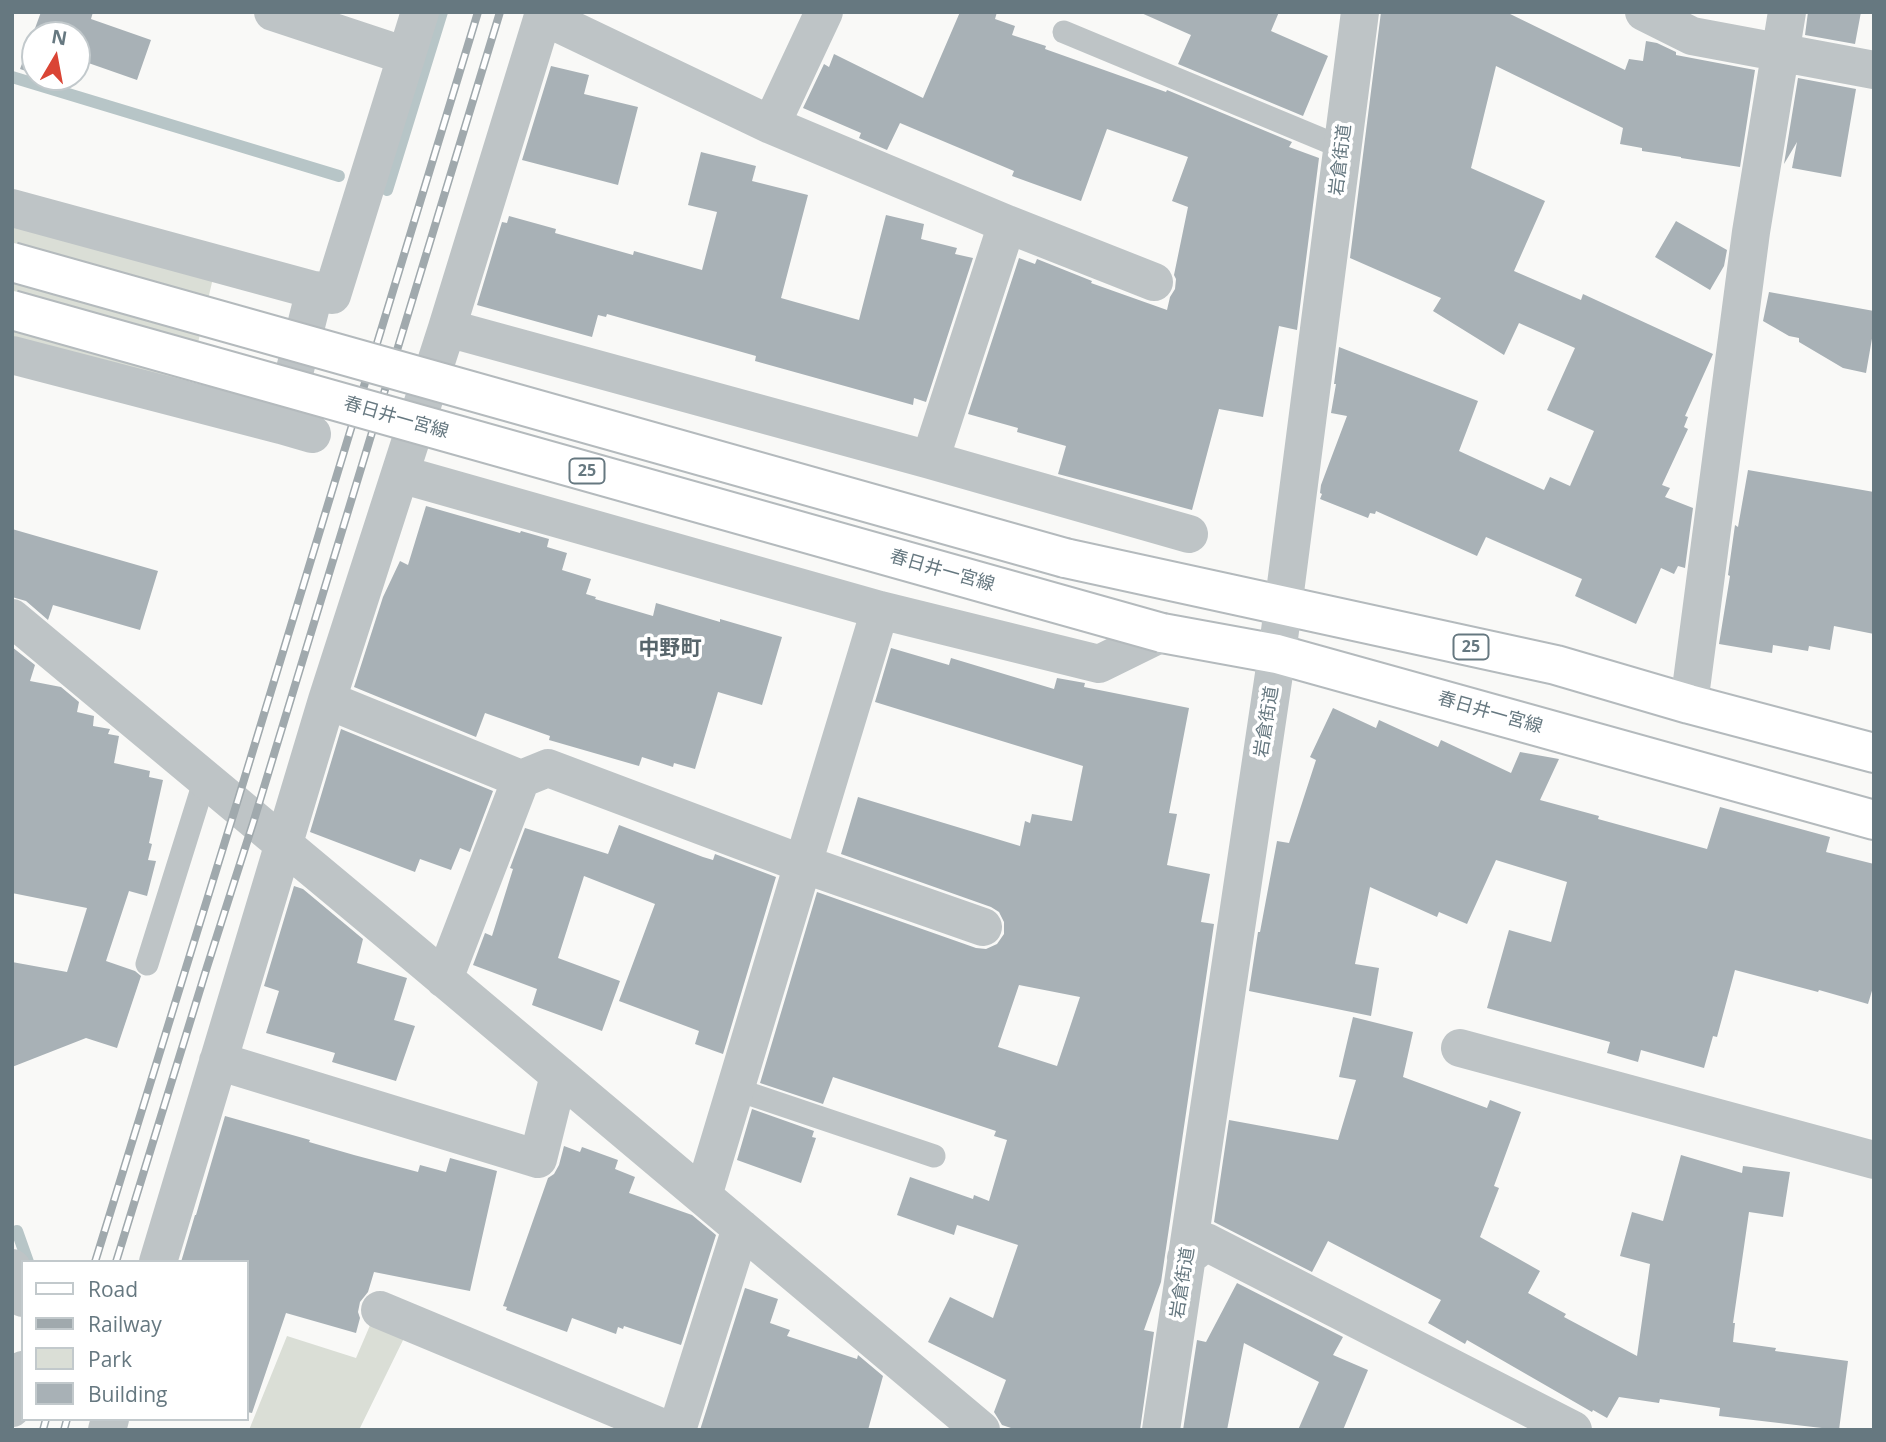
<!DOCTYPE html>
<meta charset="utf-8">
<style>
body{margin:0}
#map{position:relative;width:1886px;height:1442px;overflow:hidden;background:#f9f9f7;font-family:"Open Sans",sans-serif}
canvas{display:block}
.frame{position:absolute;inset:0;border:14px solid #667880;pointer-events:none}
.legend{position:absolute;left:21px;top:1260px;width:228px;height:161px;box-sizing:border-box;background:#fff;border:2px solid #c2c9cc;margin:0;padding:9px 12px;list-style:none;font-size:21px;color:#667880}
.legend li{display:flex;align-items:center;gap:14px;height:35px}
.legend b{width:35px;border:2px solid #c2c9cc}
.north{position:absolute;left:21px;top:21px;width:70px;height:70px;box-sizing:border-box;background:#fff;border:2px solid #c2c9cc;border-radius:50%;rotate:10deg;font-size:19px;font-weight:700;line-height:28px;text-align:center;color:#667880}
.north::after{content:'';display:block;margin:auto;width:24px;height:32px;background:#da4535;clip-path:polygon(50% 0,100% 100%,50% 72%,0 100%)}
</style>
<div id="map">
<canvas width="1886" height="1442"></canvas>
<div class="frame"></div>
<ul class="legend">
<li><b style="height:9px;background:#fff"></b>Road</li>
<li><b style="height:9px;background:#a0a9ad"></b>Railway</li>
<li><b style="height:19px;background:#daded6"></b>Park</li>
<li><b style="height:19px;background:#a8b1b6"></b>Building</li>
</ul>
<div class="north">N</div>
</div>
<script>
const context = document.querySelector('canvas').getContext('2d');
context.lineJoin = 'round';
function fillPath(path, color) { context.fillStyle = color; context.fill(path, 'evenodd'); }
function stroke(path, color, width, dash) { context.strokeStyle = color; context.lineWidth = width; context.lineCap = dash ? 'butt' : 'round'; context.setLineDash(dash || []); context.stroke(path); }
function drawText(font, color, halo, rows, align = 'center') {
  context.font = font + ' "Open Sans","Noto Sans JP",sans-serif'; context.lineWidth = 7; context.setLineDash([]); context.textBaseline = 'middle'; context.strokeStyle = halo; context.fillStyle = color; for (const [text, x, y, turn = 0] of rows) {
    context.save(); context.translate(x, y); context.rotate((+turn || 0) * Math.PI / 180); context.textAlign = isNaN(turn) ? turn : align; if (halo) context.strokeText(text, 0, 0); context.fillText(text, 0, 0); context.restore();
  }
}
const green = new Path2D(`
 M 12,223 L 213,278 L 188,386 L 12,338 Z
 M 374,1316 L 408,1330 L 359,1430 L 249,1430 L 287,1336 L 356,1358 Z`);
const stream = new Path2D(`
 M 12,77 L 339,176
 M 387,190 L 442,12
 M 17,1231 L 28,1262`);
const building = new Path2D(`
 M 41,12 L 93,12 L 91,19 L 151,40 L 137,80 L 77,59 L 77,35 L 35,35 L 35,74 L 20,69 Z
 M 960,12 L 997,12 L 995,19 L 1015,26 L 1012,35 L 1046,46 L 1045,49 L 1166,92 L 1167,90 L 1292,142 L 1289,147 L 1319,158 L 1297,330 L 1279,326 L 1263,417 L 1219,409 L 1192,510 L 1058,474 L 1066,446 L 1017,432 L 1018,428 L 968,414 L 1019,258 L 1035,264 L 1037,259 L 1092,281 L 1091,283 L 1167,310 L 1170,297 L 1175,289 L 1176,279 L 1174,275 L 1188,207 L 1172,201 L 1188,157 L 1107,129 L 1081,201 L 1012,176 L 1014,171 L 900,123 L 887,150 L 859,138 L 861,133 L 803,108 L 824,64 L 829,67 L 834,54 L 923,98 Z
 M 1139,12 L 1279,12 L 1271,31 L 1328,56 L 1303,116 L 1178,64 L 1191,35 Z
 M 1381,12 L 1506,12 L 1625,70 L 1629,59 L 1643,61 L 1646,41 L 1657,43 L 1676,52 L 1676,55 L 1755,70 L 1740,167 L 1681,158 L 1681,157 L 1642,151 L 1642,148 L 1620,144 L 1623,128 L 1496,66 L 1471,168 L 1545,201 L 1514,271 L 1581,300 L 1583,294 L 1713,354 L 1685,416 L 1688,417 L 1684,427 L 1688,429 L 1662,485 L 1670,488 L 1665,497 L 1693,508 L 1685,568 L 1678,566 L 1674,574 L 1661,568 L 1636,624 L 1575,596 L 1582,579 L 1486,537 L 1477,556 L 1376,511 L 1375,514 L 1370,513 L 1368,518 L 1320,499 L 1322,494 L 1320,493 L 1321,485 L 1347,416 L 1331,413 L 1336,384 L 1334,384 L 1339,347 L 1478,401 L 1459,451 L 1544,490 L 1550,477 L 1570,486 L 1594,431 L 1547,410 L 1575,348 L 1519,323 L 1504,355 L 1433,311 L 1441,298 L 1350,258 Z
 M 1808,12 L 1861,12 L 1855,44 L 1805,35 Z
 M 551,66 L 589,75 L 584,94 L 638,107 L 618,185 L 522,160 Z
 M 1798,78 L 1856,89 L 1841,177 L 1792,168 L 1797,142 L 1784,164 Z
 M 701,152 L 756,166 L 752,181 L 808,195 L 781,298 L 859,320 L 886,215 L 924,224 L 921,239 L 957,248 L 955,254 L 973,258 L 926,402 L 914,398 L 913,405 L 755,361 L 756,356 L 607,314 L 606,317 L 598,315 L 592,337 L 477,305 L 502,222 L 507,223 L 509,216 L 556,229 L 555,233 L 633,255 L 634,251 L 702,270 L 717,212 L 688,205 Z
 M 1676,221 L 1727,250 L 1724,266 L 1710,290 L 1655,257 Z
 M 1769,292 L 1874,311 L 1874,327 L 1866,373 L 1843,368 L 1799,342 L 1799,338 L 1789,336 L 1763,321 Z
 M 1748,470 L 1874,492 L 1874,634 L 1834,626 L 1830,650 L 1809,646 L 1808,651 L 1773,645 L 1772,653 L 1719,644 L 1730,576 L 1728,575 L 1735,525 L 1738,527 Z
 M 426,506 L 520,533 L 521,531 L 549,539 L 547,547 L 567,553 L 562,570 L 591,579 L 586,594 L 596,597 L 595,599 L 653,616 L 656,603 L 720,622 L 720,619 L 782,637 L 762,705 L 718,692 L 695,769 L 674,763 L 673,767 L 642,757 L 639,766 L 549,740 L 550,736 L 485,713 L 476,737 L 354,687 L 383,597 L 400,561 L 408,565 Z
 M 12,529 L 158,571 L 140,630 L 53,605 L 48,620 L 26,601 L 12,597 Z
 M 12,647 L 35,665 L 30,681 L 61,687 L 79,702 L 77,712 L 94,716 L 93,726 L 110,729 L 108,734 L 119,736 L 114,763 L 150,771 L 149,777 L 163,780 L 149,843 L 152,844 L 148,860 L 156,861 L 147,896 L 129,891 L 106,961 L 135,971 L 141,976 L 117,1048 L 86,1038 L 12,1067 L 12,962 L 67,972 L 87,908 L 12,893 Z
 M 891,648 L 949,665 L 951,658 L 1054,689 L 1057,678 L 1085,683 L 1084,687 L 1189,708 L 1169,813 L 1177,814 L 1167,865 L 1210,874 L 1201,922 L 1214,924 L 1161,1282 L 1144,1330 L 1154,1332 L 1140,1430 L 1017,1430 L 1002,1425 L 994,1412 L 1006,1380 L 928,1342 L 950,1297 L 993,1318 L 1018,1245 L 957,1225 L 954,1235 L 897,1215 L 910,1177 L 973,1199 L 974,1195 L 989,1201 L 1007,1140 L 994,1136 L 996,1131 L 833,1077 L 823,1104 L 760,1083 L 817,892 L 976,948 L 986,949 L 997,944 L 1004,934 L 1004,922 L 999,912 L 991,907 L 841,854 L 858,797 L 1020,846 L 1025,821 L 1030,823 L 1032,814 L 1072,821 L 1083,766 L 875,702 ZM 1019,985 L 1080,997 L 1057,1066 L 998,1047 Z
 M 1333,708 L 1376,728 L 1379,720 L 1438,747 L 1441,740 L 1511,773 L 1520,752 L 1559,759 L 1540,800 L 1599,816 L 1598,819 L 1707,849 L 1720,807 L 1830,837 L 1826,852 L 1874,864 L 1874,984 L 1868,1004 L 1819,990 L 1818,992 L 1735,970 L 1717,1037 L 1713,1036 L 1704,1068 L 1641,1050 L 1638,1062 L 1607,1053 L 1610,1042 L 1487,1008 L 1509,930 L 1551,942 L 1567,882 L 1496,860 L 1467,924 L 1439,912 L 1437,917 L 1370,887 L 1355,964 L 1379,968 L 1371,1016 L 1249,991 L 1258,932 L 1260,932 L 1277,841 L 1289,843 L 1316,760 L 1310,757 Z
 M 341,729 L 493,791 L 470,852 L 460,848 L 451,870 L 420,859 L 415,872 L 310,832 Z
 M 619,825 L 703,857 L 713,860 L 715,854 L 776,877 L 723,1054 L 695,1044 L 699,1031 L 619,1001 L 655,904 L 584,876 L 558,958 L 620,981 L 602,1031 L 532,1005 L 537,989 L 473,965 L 485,933 L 492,936 L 513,869 L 510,868 L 525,828 L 608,854 Z
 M 294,886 L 303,889 L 363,939 L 357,963 L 407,978 L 394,1020 L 415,1026 L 396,1081 L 332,1062 L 335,1053 L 266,1033 L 279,991 L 264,986 Z
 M 1353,1017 L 1413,1032 L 1403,1077 L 1487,1108 L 1490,1100 L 1521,1112 L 1494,1186 L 1499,1188 L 1480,1237 L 1540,1271 L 1528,1293 L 1566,1314 L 1564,1317 L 1637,1356 L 1650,1264 L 1620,1256 L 1632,1212 L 1663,1221 L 1681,1155 L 1742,1173 L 1743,1166 L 1790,1172 L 1783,1217 L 1749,1212 L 1733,1323 L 1735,1323 L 1733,1342 L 1776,1348 L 1775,1351 L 1848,1361 L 1839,1430 L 1719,1416 L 1720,1408 L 1660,1399 L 1659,1403 L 1619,1397 L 1607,1418 L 1593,1410 L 1592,1412 L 1467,1340 L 1465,1344 L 1428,1323 L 1441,1300 L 1328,1241 L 1312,1272 L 1214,1222 L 1229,1120 L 1338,1140 L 1356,1080 L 1339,1077 Z
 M 752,1109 L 814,1131 L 812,1137 L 816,1138 L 801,1183 L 737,1160 Z
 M 225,1116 L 310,1140 L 309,1142 L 354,1155 L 418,1172 L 420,1165 L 446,1172 L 450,1158 L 497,1171 L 470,1291 L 374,1272 L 368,1292 L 360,1302 L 358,1312 L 360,1318 L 356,1333 L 286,1313 L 252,1413 L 247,1412 L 247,1262 L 181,1262 L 195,1215 L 196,1215 Z
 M 564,1146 L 580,1152 L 582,1147 L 618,1160 L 615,1169 L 635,1177 L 629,1193 L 692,1215 L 716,1235 L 681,1345 L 624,1326 L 623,1329 L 618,1327 L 616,1334 L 572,1318 L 567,1332 L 506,1310 L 507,1307 L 503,1306 L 548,1178 L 554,1174 L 559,1165 Z
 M 1237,1283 L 1343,1337 L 1333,1355 L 1368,1370 L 1343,1430 L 1298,1430 L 1319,1382 L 1244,1343 L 1227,1430 L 1183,1430 L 1197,1340 L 1206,1342 Z
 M 745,1288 L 778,1299 L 770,1323 L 790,1330 L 787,1336 L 857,1359 L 858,1355 L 883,1376 L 868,1430 L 700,1430 Z`);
const service = new Path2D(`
 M 1064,32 L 1343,148
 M 147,964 L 205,779
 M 735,1089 L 934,1156`);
const minor = new Path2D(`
 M 273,12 L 406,56
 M 544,12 L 543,16 L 771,125 L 1007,224 L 930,460
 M 1644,12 L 1692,36 L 1874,70
 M 771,125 L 824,12
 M 12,208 L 332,295 L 420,12
 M 1007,224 L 1154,282
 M 447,328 L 930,460 L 1189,534
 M 12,355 L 281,425 L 315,290
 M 281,425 L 312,434
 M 400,474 L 880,610 L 1099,664 L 1162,633
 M 12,618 L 390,933 L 981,1430
 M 327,700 L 521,779 L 548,768 L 803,864 L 880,610
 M 1689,704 L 1751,232 L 1787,12
 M 444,979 L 521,779
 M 1460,1048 L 1874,1160
 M 218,1061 L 538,1159 L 559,1075
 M 703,1196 L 803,864 L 983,927
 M 1186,1258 L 1206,1242 L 1573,1430
 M 158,1262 L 327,700 L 447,328 L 543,16
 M 12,1268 L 23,1298
 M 380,1310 L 668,1430
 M 12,1408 L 23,1370
 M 107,1430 L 110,1419
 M 677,1430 L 741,1228
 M 1161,1430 L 1277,654 L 1360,12`);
const primary = new Path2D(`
 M 1065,558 L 1556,665 L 1689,704 L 1874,753
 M 1162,633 L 1277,654 L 1874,820`);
const rail = new Path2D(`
 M 95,1262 L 236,806 L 478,12
 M 116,1262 L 207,967 L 254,820 L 500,12
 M 43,1430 L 46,1419
 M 64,1430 L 67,1419`);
const primaryBridge = new Path2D(`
 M 12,262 L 1065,558
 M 12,310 L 1162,633`);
const shields = [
 [587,471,35],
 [1471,647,35]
];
const shieldNames = [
 ["25",587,471],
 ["25",1471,647]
];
const streetNames = [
 ["岩倉街道",1341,160,-83],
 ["春日井一宮線",396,418,16],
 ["春日井一宮線",942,571,16],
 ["春日井一宮線",1490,713,16],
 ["岩倉街道",1267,722,-81],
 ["岩倉街道",1183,1283,-81]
];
const quarterNames = [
 ["中野町",670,649]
];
fillPath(green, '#daded6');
stroke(stream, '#b7c5c7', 12);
fillPath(building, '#a8b1b6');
stroke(primary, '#b4babd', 42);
stroke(service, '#bec4c6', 23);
stroke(minor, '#bec4c6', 38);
stroke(primary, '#fff', 38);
stroke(rail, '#a0a9ad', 8);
stroke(rail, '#fff', 5, [16]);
stroke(primaryBridge, '#b4babd', 42, []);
stroke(primaryBridge, '#fff', 38);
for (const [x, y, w] of shields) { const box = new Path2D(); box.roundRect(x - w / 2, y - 12.5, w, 25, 5); context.fillStyle = '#fff'; context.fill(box); stroke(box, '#667880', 2); }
drawText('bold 16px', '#667880', null, shieldNames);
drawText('18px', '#667880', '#fff', streetNames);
drawText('bold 21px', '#57656b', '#fff', quarterNames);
</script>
